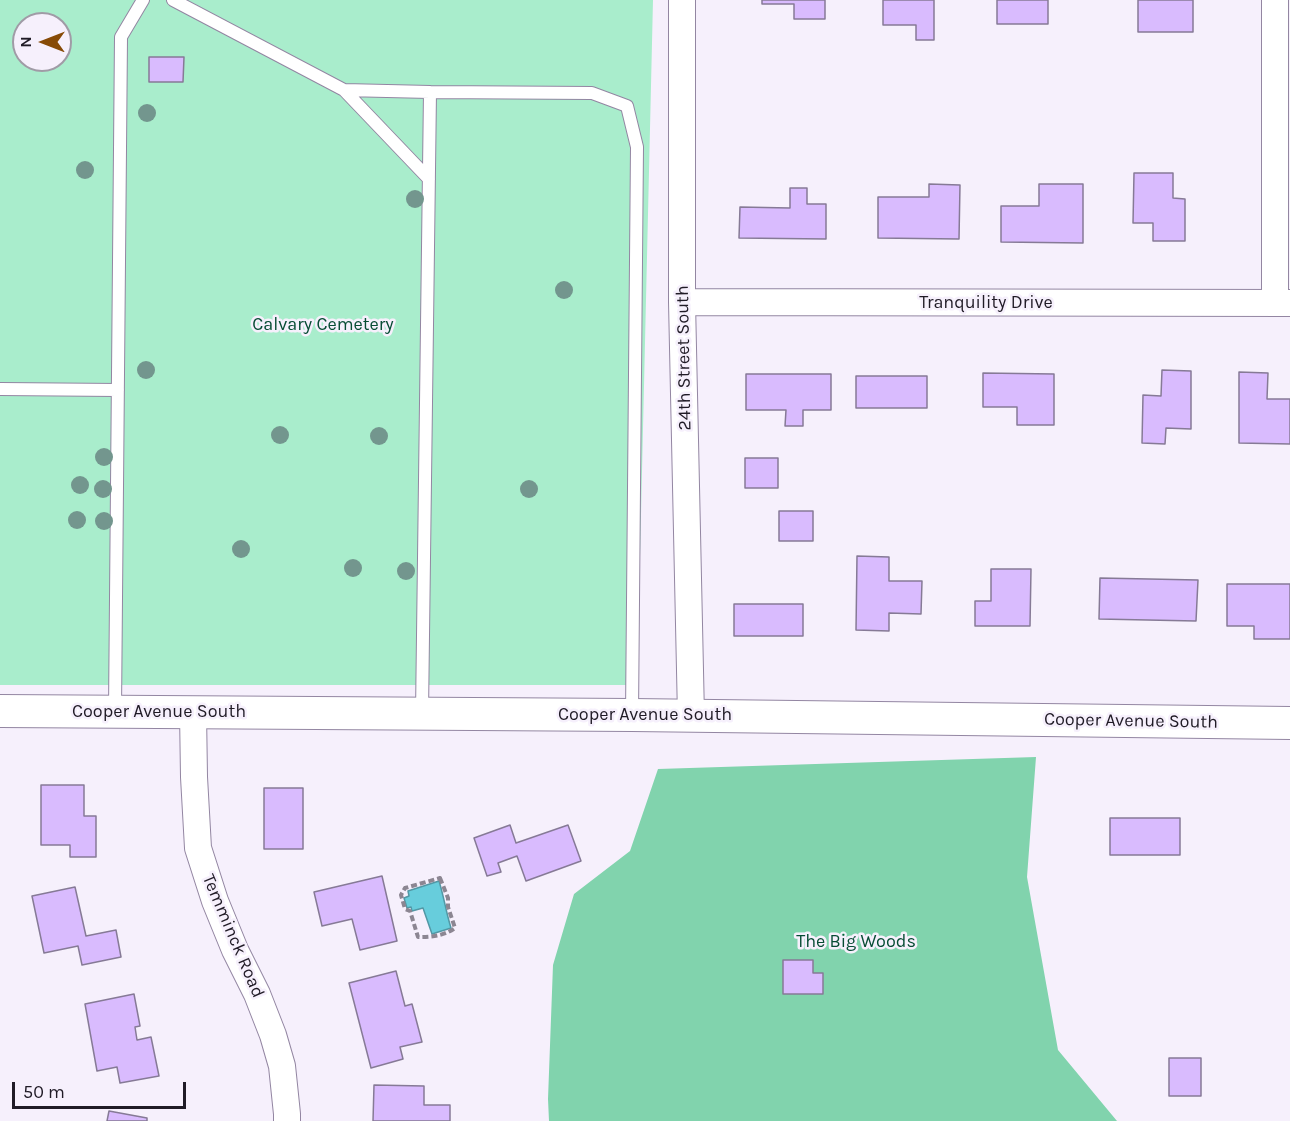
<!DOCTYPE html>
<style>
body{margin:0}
#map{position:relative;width:1290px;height:1121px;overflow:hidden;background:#f6f0fc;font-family:Karla,sans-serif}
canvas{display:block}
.north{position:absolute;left:12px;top:12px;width:60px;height:60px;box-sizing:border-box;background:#f6f0fc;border:2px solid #a09ba6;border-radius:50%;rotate:270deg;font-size:16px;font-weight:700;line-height:24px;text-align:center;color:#201b26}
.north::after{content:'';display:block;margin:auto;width:21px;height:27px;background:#874b07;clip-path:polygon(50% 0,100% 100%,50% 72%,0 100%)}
.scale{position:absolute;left:12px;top:1082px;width:174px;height:27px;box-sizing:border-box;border:3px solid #201b26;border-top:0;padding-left:8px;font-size:18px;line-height:21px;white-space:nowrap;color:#201b26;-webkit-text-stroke:4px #f6f0fc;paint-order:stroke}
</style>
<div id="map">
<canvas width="1290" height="1121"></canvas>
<div class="north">N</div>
<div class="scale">50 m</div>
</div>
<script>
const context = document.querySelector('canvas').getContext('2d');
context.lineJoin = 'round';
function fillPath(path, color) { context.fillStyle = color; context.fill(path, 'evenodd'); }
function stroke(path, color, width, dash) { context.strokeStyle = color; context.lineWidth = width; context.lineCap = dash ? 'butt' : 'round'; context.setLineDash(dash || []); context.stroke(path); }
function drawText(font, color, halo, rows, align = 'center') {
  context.font = font + ' Karla,sans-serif'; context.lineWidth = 5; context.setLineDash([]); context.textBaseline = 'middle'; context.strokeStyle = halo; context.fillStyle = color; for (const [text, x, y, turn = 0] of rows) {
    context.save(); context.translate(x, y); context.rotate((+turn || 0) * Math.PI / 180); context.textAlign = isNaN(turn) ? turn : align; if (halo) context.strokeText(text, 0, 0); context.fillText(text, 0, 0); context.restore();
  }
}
const green = new Path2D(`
 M 0,0 L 653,0 L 637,685 L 0,685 ZM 24,24 L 60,24 L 60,60 L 24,60 Z`);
const forest = new Path2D(`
 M 1036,757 L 1027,877 L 1058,1050 L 1117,1121 L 549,1121 L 548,1099 L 553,965 L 574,894 L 630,851 L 658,769 Z`);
const water = new Path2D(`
 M 439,881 C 444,897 446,912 451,928 L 432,934 L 423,908 L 412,911 L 411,907 L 407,908 L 404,898 L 409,896 L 408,891 Z`);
const building = new Path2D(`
 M 762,0 L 825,0 L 825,19 L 794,19 L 794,4 L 762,4 Z
 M 883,0 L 934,0 L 934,40 L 916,40 L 916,25 L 883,25 Z
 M 997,0 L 1048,0 L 1048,24 L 997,24 Z
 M 1138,0 L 1193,0 L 1193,32 L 1138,32 Z
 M 149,57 L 184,57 L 183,82 L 149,82 Z
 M 1134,173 L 1173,173 L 1173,198 L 1185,199 L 1185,241 L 1153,241 L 1153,223 L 1133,223 Z
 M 929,184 L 960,185 L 959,239 L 878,238 L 878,197 L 929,197 Z
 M 1039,184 L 1083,184 L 1083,243 L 1001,242 L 1001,206 L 1039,206 Z
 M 790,188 L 807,188 L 807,204 L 826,204 L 826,239 L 739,238 L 740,207 L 790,208 Z
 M 1162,370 L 1191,371 L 1191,429 L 1166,428 L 1165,444 L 1142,443 L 1143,395 L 1161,396 Z
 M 1239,372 L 1268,373 L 1267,399 L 1290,399 L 1290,444 L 1239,443 Z
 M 983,373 L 1054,374 L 1054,425 L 1017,425 L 1017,407 L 983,407 Z
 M 746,374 L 831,374 L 831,410 L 803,410 L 803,426 L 785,426 L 786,410 L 746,410 Z
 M 856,376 L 927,376 L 927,408 L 856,408 Z
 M 745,458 L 778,458 L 778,488 L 745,488 Z
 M 779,511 L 813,511 L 813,541 L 779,541 Z
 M 857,556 L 889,557 L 889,581 L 922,581 L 921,614 L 889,613 L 889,631 L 856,630 Z
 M 991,569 L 1031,569 L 1030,626 L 975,626 L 975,601 L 991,601 Z
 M 1100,578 L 1198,580 L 1196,621 L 1099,619 Z
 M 1227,584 L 1290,584 L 1290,639 L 1254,639 L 1254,626 L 1227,626 Z
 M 734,604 L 803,604 L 803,636 L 734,636 Z
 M 41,785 L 84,785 L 84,816 L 96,816 L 96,857 L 70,857 L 70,845 L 41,845 Z
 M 264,788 L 303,788 L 303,849 L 264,849 Z
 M 1110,818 L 1180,818 L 1180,855 L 1110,855 Z
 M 510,825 L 516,843 L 568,825 L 581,861 L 526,881 L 517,856 L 498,863 L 501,872 L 487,876 L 474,838 Z
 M 382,876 L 397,941 L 360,950 L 352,919 L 322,926 L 314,892 Z
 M 75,887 L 86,936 L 116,930 L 121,957 L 82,965 L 78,946 L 44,953 L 32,896 Z
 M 783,960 L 813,960 L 813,973 L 823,973 L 823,994 L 783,994 Z
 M 396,971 L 405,1006 L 412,1004 L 422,1042 L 400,1047 L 403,1059 L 371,1068 L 349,983 Z
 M 134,994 L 140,1026 L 135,1027 L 137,1040 L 151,1037 L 159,1076 L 120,1083 L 117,1067 L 97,1071 L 85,1004 Z
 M 1169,1058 L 1201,1058 L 1201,1096 L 1169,1096 Z
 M 374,1085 L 424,1086 L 424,1105 L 450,1105 L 450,1121 L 373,1121 Z
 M 109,1111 L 147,1118 L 147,1121 L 107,1121 Z`);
const path = new Path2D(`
 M 440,878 L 448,898 L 448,907 L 455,928 C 444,936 431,937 418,937 L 410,911 L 405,909 L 401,895 L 405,888 Z`);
const service = new Path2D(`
 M 173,0 L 344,90 L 430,92 L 422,713
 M 344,90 L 429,179
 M 430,92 L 592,93 L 627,106 L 637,147 L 632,714
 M 0,389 L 118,390
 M 115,710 L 121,37 L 143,0`);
const minor = new Path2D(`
 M 682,0 L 682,302 L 691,716
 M 682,302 L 1290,303
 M 1275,303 L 1275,0
 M 193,712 L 194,777 L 198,848 L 215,901 L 235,950 L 257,994 L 273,1035 L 282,1066 L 287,1114 L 287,1121`);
const tertiary = new Path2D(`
 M 0,711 L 632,715 L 1290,723`);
const trees = [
 [147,113],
 [85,170],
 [415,199],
 [564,290],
 [146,370],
 [280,435],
 [379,436],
 [104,457],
 [80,485],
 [103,489],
 [529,489],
 [77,520],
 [104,521],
 [241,549],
 [353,568],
 [406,571]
];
const streetNames = [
 ["Tranquility Drive",986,303],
 ["24th Street South",684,358,-91],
 ["Cooper Avenue South",159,712],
 ["Cooper Avenue South",645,715],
 ["Cooper Avenue South",1131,721,1],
 ["Temminck Road",233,936,67]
];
const parkNames = [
 ["Calvary Cemetery",323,325],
 ["The Big Woods",856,942]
];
fillPath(green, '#a9edcc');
fillPath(forest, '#81d3ad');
fillPath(water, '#67cddc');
stroke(water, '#5298a5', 1.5);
fillPath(building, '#d9bbfe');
stroke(building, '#867a96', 1.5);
stroke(service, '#9386a2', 14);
stroke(minor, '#9386a2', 28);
stroke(tertiary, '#9386a2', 34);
stroke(path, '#8c8692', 4, [6, 3]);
stroke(service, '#fff', 12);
stroke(minor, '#fff', 26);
stroke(tertiary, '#fff', 32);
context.fillStyle = '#73968e';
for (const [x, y] of trees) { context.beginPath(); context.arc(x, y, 9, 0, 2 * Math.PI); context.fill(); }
drawText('18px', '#201b26', '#f6f0fc', streetNames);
drawText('18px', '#074c34', '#f6f0fc', parkNames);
</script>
